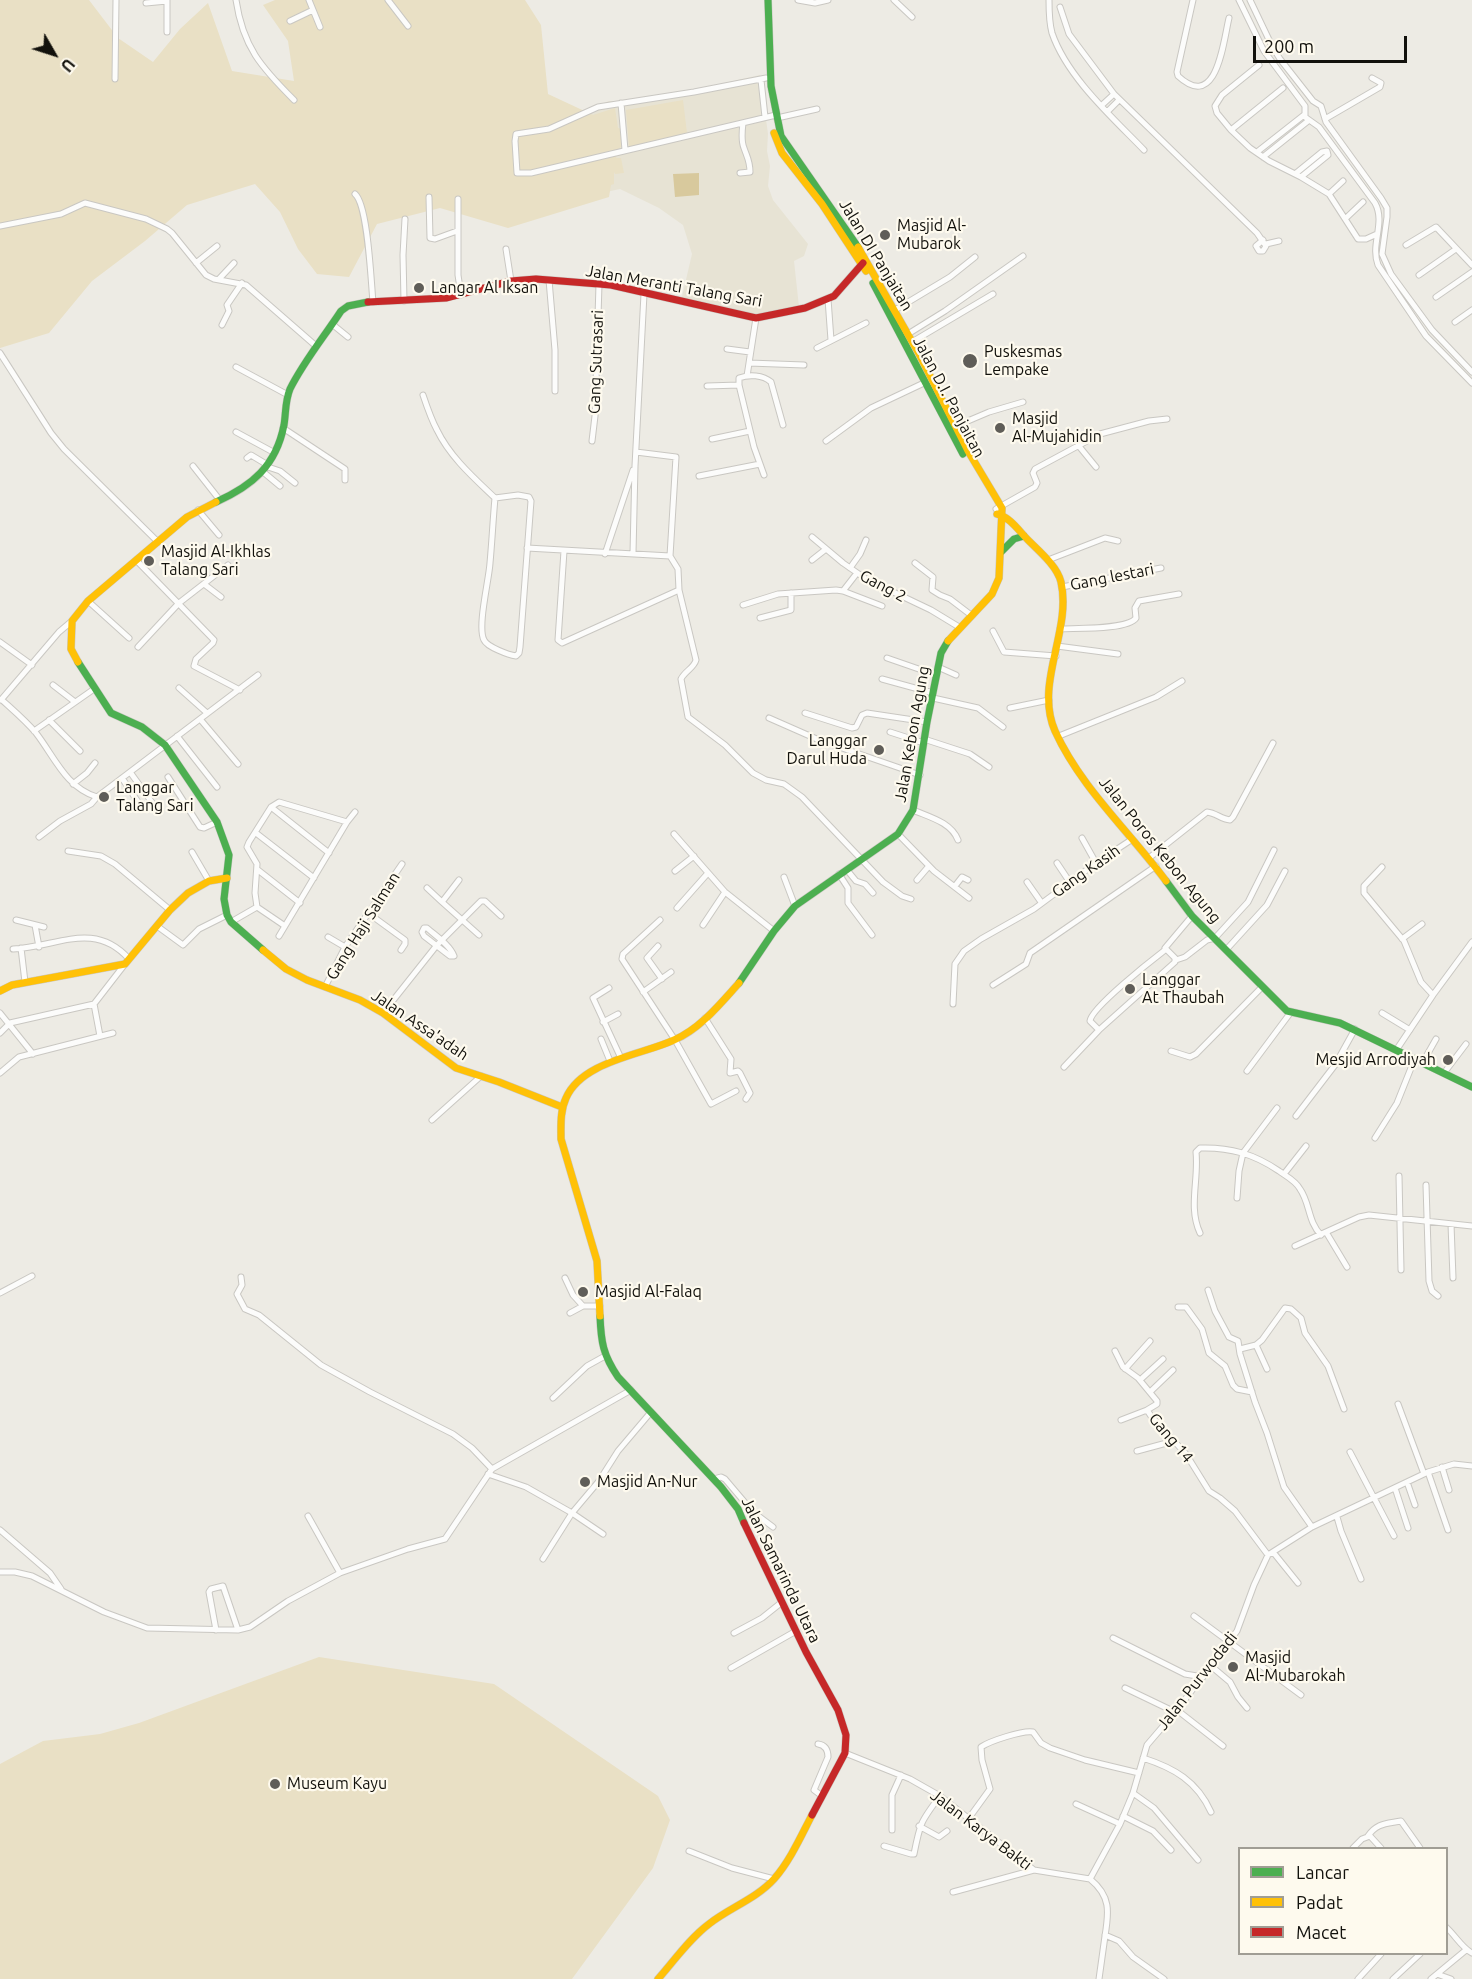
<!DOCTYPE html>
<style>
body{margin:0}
#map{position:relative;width:1472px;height:1979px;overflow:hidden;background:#edebe4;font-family:Ubuntu,sans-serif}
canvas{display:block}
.legend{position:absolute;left:1238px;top:1847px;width:210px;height:108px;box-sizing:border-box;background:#fefaee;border:2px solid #a09d94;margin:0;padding:8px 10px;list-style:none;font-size:18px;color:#12110c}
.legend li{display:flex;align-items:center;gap:12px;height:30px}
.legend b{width:30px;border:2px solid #a09d94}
.north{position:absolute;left:24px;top:24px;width:60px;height:60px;-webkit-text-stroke:4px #fefaee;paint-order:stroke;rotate:129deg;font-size:16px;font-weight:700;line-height:24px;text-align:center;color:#12110c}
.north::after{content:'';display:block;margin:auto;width:21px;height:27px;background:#12110c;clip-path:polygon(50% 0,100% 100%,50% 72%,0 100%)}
.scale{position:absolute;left:1253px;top:36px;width:154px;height:27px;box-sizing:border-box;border:3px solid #12110c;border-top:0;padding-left:8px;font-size:18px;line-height:21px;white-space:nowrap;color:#12110c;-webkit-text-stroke:4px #fefaee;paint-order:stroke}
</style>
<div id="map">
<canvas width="1472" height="1979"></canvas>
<ul class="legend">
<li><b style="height:8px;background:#4caf50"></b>Lancar</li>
<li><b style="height:8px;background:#ffc107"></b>Padat</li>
<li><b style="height:8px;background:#c62828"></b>Macet</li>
</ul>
<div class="north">U</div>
<div class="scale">200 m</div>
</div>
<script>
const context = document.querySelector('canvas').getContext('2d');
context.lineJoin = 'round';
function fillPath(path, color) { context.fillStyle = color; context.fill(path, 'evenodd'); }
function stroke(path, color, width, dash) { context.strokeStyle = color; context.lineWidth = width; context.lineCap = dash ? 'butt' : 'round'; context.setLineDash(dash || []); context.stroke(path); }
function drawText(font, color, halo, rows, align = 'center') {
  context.font = font + ' Ubuntu,sans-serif'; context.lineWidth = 4.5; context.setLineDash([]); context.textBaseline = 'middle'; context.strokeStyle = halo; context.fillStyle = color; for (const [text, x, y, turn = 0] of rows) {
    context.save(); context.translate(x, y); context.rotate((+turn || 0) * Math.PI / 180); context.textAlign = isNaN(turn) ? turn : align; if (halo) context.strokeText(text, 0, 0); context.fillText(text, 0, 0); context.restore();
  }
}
const built = new Path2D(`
 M 760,75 L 768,134 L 767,151 L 770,166 L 768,186 L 773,200 L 808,244 L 804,256 L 794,261 L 799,307 L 757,316 L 681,301 L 692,254 L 683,225 L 659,208 L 620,189 L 592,195 L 560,120 L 609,101 L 629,101 L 706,87 Z`);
const green = new Path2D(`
 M 0,0 L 89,0 L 118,38 L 153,62 L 180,29 L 208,3 L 232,71 L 294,81 L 288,41 L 263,5 L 275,0 L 525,0 L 541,25 L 548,94 L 593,115 L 615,108 L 618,128 L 622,129 L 621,147 L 618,149 L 616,158 L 621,158 L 624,173 L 615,174 L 614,172 L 614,184 L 611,185 L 609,197 L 508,228 L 440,208 L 377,224 L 349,277 L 317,274 L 298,249 L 280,212 L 255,184 L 187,205 L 145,241 L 92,281 L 49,333 L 0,348 Z
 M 683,100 L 687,133 L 629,147 L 626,110 Z
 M 319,1657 L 494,1684 L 658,1796 L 670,1820 L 653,1868 L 572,1979 L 0,1979 L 0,1764 L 43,1741 L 100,1734 L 139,1723 Z`);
const water = new Path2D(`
 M 699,173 L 699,195 L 675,197 L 673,174 Z`);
const street = new Path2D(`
 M 167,0 L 167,32
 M 236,0 C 243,47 261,67 294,100
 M 309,0 L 320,27
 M 388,0 L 408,26
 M 798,0 L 815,3 L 828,0
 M 894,0 L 912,17
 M 1049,0 C 1049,11 1049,22 1052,33 C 1067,77 1112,117 1144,150
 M 1193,0 L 1177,72 L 1178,76 C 1217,112 1223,43 1229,18
 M 1239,0 L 1264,51 L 1305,106 L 1305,117 L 1319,127 L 1375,203 C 1386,223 1370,244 1378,265 L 1426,336 L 1472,383
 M 1250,0 L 1272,46 L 1280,59 L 1313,101 L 1321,106 L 1326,122 L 1381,198 L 1387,208 L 1387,217 L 1382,254 L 1391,274 L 1432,330 L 1472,372
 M 146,3 L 167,1
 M 1060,7 L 1069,34 L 1114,94 L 1257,233 L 1266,246 L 1263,251 L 1259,251 L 1256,246 L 1263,240
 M 290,21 L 313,10
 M 1259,65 L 1222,95 L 1215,106 L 1217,113 L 1231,130 L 1250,148 L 1269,161 L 1301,177 L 1329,194 L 1358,239 L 1366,239 L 1377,234
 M 766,78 L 694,92 L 598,107 L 549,129 L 516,134 L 515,141 L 517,173 L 531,173 L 776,115
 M 115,79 L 116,0
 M 761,80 L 765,117
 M 621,103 L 625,150
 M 1102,105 L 1114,94
 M 1108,111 L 1119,100
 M 777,118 L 817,109
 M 1325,119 L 1380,87 L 1381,83 L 1372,78
 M 1231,130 L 1283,88
 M 1257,152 L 1304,115
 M 1263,157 L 1308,121
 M 740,173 L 750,172 C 750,161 747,157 744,148 C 741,141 742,131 743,123
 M 1295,174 L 1322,152 L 1327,151 L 1328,155 L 1301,177
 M 355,194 C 368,205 371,282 373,302
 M 1329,194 L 1343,181
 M 429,197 L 430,238 L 435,239 L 457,231
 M 458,199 L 458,275 L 461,295
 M 1346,218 L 1363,202
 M 0,226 L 61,214 L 85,203 L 146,219 L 167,229 L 172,233 L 206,275 L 214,279 L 246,285 L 316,346
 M 1266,244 L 1279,241
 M 1406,245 L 1436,227 L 1472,265
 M 506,249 L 511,281
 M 196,263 L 217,246
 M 1419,275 L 1456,249
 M 219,279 L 234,263
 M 549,280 L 555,350 L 555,391
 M 1436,297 L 1472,272
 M 828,299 L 831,340
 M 404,301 L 403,255 L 405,219
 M 895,310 L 950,277 L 975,257
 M 1455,322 L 1472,310
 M 332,324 L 348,337
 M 222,325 L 229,311 L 227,305 L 242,283
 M 908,334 L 945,311 L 1023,256
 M 912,342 L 993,294
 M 817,348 L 866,323
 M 727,349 L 750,352
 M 0,353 L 51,433 L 64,449 L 158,542
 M 749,363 L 804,365
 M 236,367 L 288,395
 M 747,376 L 756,318
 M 707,386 L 739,385
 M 423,395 C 427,407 431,419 437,430 C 450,457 474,478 495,498
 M 956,426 L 989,412 L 1023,402
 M 283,428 L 345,469 L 345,480
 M 236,432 L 273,452
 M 712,439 L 750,431
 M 592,441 L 595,416 L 599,284
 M 826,441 L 871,408 L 926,382
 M 1078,445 L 1096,467
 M 636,452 L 676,457 L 670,556
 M 247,458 L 251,455 L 266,464
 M 193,466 L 219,499
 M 265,466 L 280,471 L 295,483
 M 262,471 L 280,486
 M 764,475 L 754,447 L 739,385 L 739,378 C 749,374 763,375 771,382 L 783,425
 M 699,476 L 760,464
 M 518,495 L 529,497 L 531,501 L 520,647 L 519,653 L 516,656 C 509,655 487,647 484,640 C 477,627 489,580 490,563 C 492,541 493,520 495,498 Z
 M 996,509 L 1035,487 L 1037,483 L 1033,473 L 1035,469 L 1100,434 L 1149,421 L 1167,419
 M 198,510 L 219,535
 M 812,537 L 843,563 L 866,579 L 931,610 L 959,627
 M 527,548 L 670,556 L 678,569 L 679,590 L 562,643 L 558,640 L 564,551
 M 633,553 L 635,466 L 644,294
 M 605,554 L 633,470
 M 136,560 L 214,640 L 213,643 L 196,659 L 194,666 L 240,690
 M 812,560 L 826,549
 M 1048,560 L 1105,538 L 1118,541
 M 915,563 L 933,577 L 932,590 L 940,595 L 950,599 L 971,615
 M 850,568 L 860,554 L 866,540
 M 204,584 L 221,597
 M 1062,587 L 1161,568
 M 679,590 L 696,660 C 694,668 685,671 681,679 L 688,717 L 725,745 L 753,773 L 766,780 L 784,784 L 802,797 L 883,882 L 902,896 L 911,899
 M 843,591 L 857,573
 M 88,601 L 129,638
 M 743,605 L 778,594 L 836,590 L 843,591 L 882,606
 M 760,618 L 791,610 L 791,593
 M 1060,629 C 1075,628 1128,630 1136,618 L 1135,608 L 1139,601 L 1179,594
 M 993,631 L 1004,652 L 1056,656
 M 0,642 L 32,665
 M 1057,646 L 1118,654
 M 138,647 L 179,603 L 228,565
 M 887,658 L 936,675
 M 938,667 L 956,675
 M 882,679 L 933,693
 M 53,685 L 75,702
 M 179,688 L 207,713
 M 933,698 L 978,708 L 1003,727
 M 1,700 L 59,632 L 72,621
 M 2,700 C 13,710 26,721 36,733 C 54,756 66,788 97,797 L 258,675
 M 1010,708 L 1049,700
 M 805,713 L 852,728 L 856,727 L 862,715 L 867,713 L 927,722
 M 769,718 L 819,740 L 920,775
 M 200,719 L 238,764
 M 49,720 L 80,751
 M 34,731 L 94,689
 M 890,732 L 924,743
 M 177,736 L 217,787
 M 1059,736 L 1156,697 L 1182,681
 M 924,739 L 970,754 L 989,767
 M 130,772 L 156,808
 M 168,777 L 200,827 L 204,828 L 217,822
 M 122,778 L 142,808
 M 73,784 L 87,773 L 95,763
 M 271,807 L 329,853
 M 913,810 C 929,817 951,822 958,840
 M 347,822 L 355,812
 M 256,833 L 314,878
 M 674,834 L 725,892 L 774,931
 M 898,834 L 934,871 L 969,898
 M 39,837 L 60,821 L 91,804 L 97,797
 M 1082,838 L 1096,863
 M 68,851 L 101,856 L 115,864 L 170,910
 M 192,852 L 209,881
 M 1149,858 L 1207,812 C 1216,813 1221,819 1230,820 L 1233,817 L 1273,743
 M 1057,863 L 1069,881
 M 1382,867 L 1364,886 L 1364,893 L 1404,941 L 1421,982 L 1433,995
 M 258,870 L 300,903
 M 847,870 L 856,881 L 865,884 L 873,893
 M 675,871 L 694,856
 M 839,874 L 848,888 L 848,903 L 872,935
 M 784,877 L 795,906
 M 459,880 L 442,902 L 479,935
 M 917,880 L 929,866
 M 1027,882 L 1041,902
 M 955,886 L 962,877 L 968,880
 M 427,888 L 442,902
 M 677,908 L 708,873
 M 368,913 L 405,940 L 405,944 L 401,950
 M 16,920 L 44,927
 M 660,920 L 623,954 L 622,959 L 675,1040 L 711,1104 L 736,1091
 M 231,922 L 257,907
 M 35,925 L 39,947
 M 703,925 L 725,892
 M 157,926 L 183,945 L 199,929 L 227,915
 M 424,928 L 427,928 C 436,936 450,945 454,956 L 450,956 L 424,936 L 422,932 Z
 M 279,936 L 347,822 L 279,802 L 271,807 L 249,842 L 247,847 L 257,864 L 255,893 L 257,907 L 285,926
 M 328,937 L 345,947
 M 1402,939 L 1422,924
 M 658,946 L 647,958 L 662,979
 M 21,948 L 25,982
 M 13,949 C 57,947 94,920 129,959
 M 1226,950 L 1267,905 L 1285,871
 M 1176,960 L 1185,957 L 1207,940 L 1215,938 L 1248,902 L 1274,850
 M 993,985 L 1026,964 L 1030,953 L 1156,866
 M 325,987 L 345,947 L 402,864
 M 609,988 L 593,998 L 620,1056
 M 643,992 L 671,972
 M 94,1004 L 100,1036
 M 953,1004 L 955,964 L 964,951 L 981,939 L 1034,909 L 1096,863 L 1131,840
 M 0,1013 L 33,1054
 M 383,1013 L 437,945 L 481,901 L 485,901 L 501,916
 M 1382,1013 L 1410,1030
 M 705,1018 L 731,1059 L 730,1073 L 738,1071 L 740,1073 L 750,1093 L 746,1099
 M 603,1022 L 618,1014
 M 1099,1030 L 1090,1021 C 1091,1008 1152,960 1165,950
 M 0,1033 L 10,1023 L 94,1004 L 125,964
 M 601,1039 L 610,1061
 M 1397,1049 L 1433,995 L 1472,942
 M 1171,1051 L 1190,1057 L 1196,1054 L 1262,987
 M 1423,1062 L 1436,1039
 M 1064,1067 L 1099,1030 L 1175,962 L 1175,958 L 1165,948 L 1192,916
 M 1247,1071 L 1291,1012
 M 0,1073 L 19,1057 L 113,1033
 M 1444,1073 L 1466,1044
 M 1296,1116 L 1335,1065 L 1355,1029
 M 432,1120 L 481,1076
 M 1375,1138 L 1397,1103 L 1415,1058
 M 1284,1174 L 1306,1146
 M 1399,1176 L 1401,1270
 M 1426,1185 L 1429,1281 L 1432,1291 L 1438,1296
 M 1237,1198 L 1239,1171 L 1243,1153 L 1277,1108
 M 1451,1224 L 1453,1278
 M 1326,1232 L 1347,1267
 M 1200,1233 C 1188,1207 1199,1180 1196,1152 L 1200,1148 C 1230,1147 1254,1154 1279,1171 C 1286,1176 1296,1181 1300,1189 C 1310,1203 1308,1222 1321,1235
 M 1295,1246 L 1359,1217 L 1369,1215 L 1472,1226
 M 241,1277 L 242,1285 L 237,1294 L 245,1309 L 259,1315 L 321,1365 L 370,1392 L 453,1434 L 472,1448 L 492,1469
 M 565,1278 L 573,1295 L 583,1306
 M 1208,1290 L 1215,1311 L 1229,1337 L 1238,1341 L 1240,1354 L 1255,1402 L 1267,1433 L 1284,1487 L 1312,1527
 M 0,1293 L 32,1276
 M 1178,1307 L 1186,1307 L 1202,1329 L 1209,1353 L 1225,1366 L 1233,1385 L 1237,1389 L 1252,1392
 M 570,1313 L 583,1306 L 600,1306
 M 1256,1345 L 1262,1340 L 1285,1308 L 1291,1309 L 1301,1318 L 1305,1333 L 1328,1366 L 1344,1409
 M 1240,1349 L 1256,1345 L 1267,1369
 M 1115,1351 L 1123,1367 L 1138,1378 L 1157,1401 L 1157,1404 L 1147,1410 L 1151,1416 L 1186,1454 L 1209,1491 L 1220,1498 L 1235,1511 L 1268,1555
 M 1125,1369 L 1150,1341
 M 1140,1380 L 1163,1359
 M 1150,1392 L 1173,1370
 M 553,1398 L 587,1366 L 605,1356
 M 1398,1404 L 1424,1474
 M 1121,1420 L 1147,1410
 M 1137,1451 L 1174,1441
 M 1350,1452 L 1394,1536
 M 1442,1467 L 1449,1490
 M 1428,1472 L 1448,1530
 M 488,1474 L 526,1487 L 572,1513 L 603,1534
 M 714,1479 L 721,1477 L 725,1479 L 753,1512 L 773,1527
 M 1407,1482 L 1415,1505
 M 1395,1488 L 1408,1528
 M 308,1516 L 340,1573
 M 1337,1517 L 1341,1531 L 1361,1579
 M 0,1530 L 50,1573 L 61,1589
 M 1273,1552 L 1298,1583
 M 543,1559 L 572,1513 L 599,1481 L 618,1451 L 651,1412
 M 0,1572 L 15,1572 L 32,1576 L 104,1612 L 147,1628 L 238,1630 L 250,1627 L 288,1601 L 340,1573 L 408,1549 L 445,1539 L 492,1469 L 631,1390
 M 1194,1616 L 1301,1695
 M 216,1630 L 209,1592 L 211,1589 L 223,1586 L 238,1630
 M 734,1633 L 762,1618 L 782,1602
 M 1113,1638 L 1185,1674 L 1203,1677
 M 1211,1666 L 1230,1682 L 1238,1697 L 1247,1708
 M 731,1668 L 796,1631
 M 1125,1688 L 1175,1712
 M 1177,1710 L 1223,1746
 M 818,1744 C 825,1745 828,1750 828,1757 L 814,1790 L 822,1796
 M 845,1753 L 910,1779 L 940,1796 L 1034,1870 L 1090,1879 C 1111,1896 1109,1912 1105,1936 C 1103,1950 1101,1965 1099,1979
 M 1143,1758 C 1174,1768 1197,1781 1211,1812
 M 1133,1793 L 1154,1808 L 1198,1860
 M 1076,1804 L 1120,1824
 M 1123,1816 L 1153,1831 L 1171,1850
 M 969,1818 L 990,1789 L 982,1760 L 981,1747 C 990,1741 1023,1730 1033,1732 L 1041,1743 L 1050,1748 L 1085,1760 L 1139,1773
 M 919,1826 L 939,1837 L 947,1831
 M 892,1830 L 892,1795 L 901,1775
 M 1368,1836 C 1377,1823 1386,1824 1401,1821 L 1420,1848
 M 884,1846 L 911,1854 L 914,1854 C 920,1823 921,1821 940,1796
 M 1353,1848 L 1362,1839 L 1370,1836 L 1381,1848
 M 689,1851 L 732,1868 L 774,1879
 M 1090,1879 L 1120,1824 L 1133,1793 L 1147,1745 L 1177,1710 L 1237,1631 L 1254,1585 L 1268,1555 L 1312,1527 L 1428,1472 L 1454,1464 L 1472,1466
 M 953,1892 L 1034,1870
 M 1446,1927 C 1455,1935 1462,1948 1472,1953
 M 1105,1935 L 1119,1941 L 1133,1957 L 1164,1979
 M 1437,1974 L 1451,1979
 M 1358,1979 L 1381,1954
 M 1393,1979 L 1420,1954
 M 1431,1979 L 1466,1950`);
const fast = new Path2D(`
 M 768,0 L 771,86 L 781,136 L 858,247
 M 873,283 L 963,454
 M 216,502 C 252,486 276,466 284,425 C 286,413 285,401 290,389 C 304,361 324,337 341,311 L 348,306 L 368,302
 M 1001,552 L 1014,539 L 1024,536
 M 78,662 L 111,713 L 142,727 L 165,745 L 217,822 L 229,855 L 224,899 L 227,915 L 231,922 L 263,950
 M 1166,881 L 1192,916 L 1287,1011 L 1340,1023 L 1472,1087
 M 739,983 L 774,931 L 795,906 L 898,834 L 913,810 L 927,722 L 941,653 L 948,641
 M 600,1316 C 601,1342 603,1355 618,1377 L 721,1487 L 738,1509 L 744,1523`);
const slow = new Path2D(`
 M 774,133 L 782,153 L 822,204 L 866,271
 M 858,247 L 918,352 L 968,451 L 1002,508 L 999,578 L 992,594 L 948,641
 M 997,514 C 1010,517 1019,531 1028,540 C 1039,551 1057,566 1061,582 C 1072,631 1034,683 1055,731 C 1081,788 1129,831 1166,881
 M 78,662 L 71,649 L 72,621 L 88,601 L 187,517 L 216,502
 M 263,950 L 286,969 L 307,980 L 360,1000 L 383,1013 L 456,1068 L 499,1082 L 562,1107
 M 0,991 L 12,985 L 125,964 L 170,910 L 188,893 L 209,881 L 227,878
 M 600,1316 L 597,1261 L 561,1139 C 561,1125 560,1111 566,1098 C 582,1061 642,1055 674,1040 C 700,1029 720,1004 739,983
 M 658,1979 C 674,1961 689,1939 709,1924 C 729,1908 756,1899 774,1879 C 790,1861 801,1836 812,1815`);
const jam = new Path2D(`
 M 368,302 L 446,298 L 511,281 L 536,279 L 611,285 L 756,318 L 805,308 L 834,296 L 863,263
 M 744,1523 L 806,1652 L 838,1710 L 846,1735 L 845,1753 L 812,1815`);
const markers = [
 [885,235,6,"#5f5d58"],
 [419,288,6,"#5f5d58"],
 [970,361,8,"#5f5d58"],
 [1000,428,6,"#5f5d58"],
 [149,561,6,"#5f5d58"],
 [879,750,6,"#5f5d58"],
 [104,797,6,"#5f5d58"],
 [1130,989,6,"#5f5d58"],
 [1448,1060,6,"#5f5d58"],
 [583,1292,6,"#5f5d58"],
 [585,1482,6,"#5f5d58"],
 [1233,1667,6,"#5f5d58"],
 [275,1784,6,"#5f5d58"]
];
const poiNames = [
 ["Masjid Al-",897,226],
 ["Mubarok",897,244],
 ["Langar Al Iksan",431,288],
 ["Puskesmas",984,352],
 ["Lempake",984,370],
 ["Masjid",1012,419],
 ["Al-Mujahidin",1012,437],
 ["Masjid Al-Ikhlas",161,552],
 ["Talang Sari",161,570],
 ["Langgar",867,741,"right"],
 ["Darul Huda",867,759,"right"],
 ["Langgar",116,788],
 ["Talang Sari",116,806],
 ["Langgar",1142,980],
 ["At Thaubah",1142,998],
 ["Mesjid Arrodiyah",1436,1060,"right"],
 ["Masjid Al-Falaq",595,1292],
 ["Masjid An-Nur",597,1482],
 ["Masjid",1245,1658],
 ["Al-Mubarokah",1245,1676],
 ["Museum Kayu",287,1784]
];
const streetNames = [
 ["Jalan DI Panjaitan",876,255,59],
 ["Jalan Meranti Talang Sari",674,286,10],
 ["Gang Sutrasari",596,362,-88],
 ["Jalan D.I. Panjaitan",949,397,62],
 ["Gang lestari",1112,577,-11],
 ["Gang 2",883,586,28],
 ["Jalan Kebon Agung",912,734,-80],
 ["Jalan Poros Kebon Agung",1160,850,51],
 ["Gang Kasih",1086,871,-35],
 ["Gang Haji Salman",363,926,-58],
 ["Jalan Assa'adah",420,1025,34],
 ["Gang 14",1171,1438,50],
 ["Jalan Samarinda Utara",781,1570,64],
 ["Jalan Purwodadi",1197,1681,-52],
 ["Jalan Karya Bakti",981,1830,37]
];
fillPath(built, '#e7e3d4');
fillPath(green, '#e9e0c5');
fillPath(water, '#d8c99d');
stroke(street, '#c9c7c2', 7);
stroke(fast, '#c9c7c2', 8);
stroke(slow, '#c9c7c2', 8);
stroke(jam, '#c9c7c2', 8);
stroke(street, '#fcfcfb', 5);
stroke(fast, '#4caf50', 7);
stroke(slow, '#ffc107', 7);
stroke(jam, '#c62828', 7);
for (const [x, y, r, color] of markers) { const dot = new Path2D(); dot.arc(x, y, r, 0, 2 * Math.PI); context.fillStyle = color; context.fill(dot); stroke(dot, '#fefaee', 2); }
drawText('16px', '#12110c', '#fefaee', poiNames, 'left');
drawText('16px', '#12110c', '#fefaee', streetNames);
</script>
